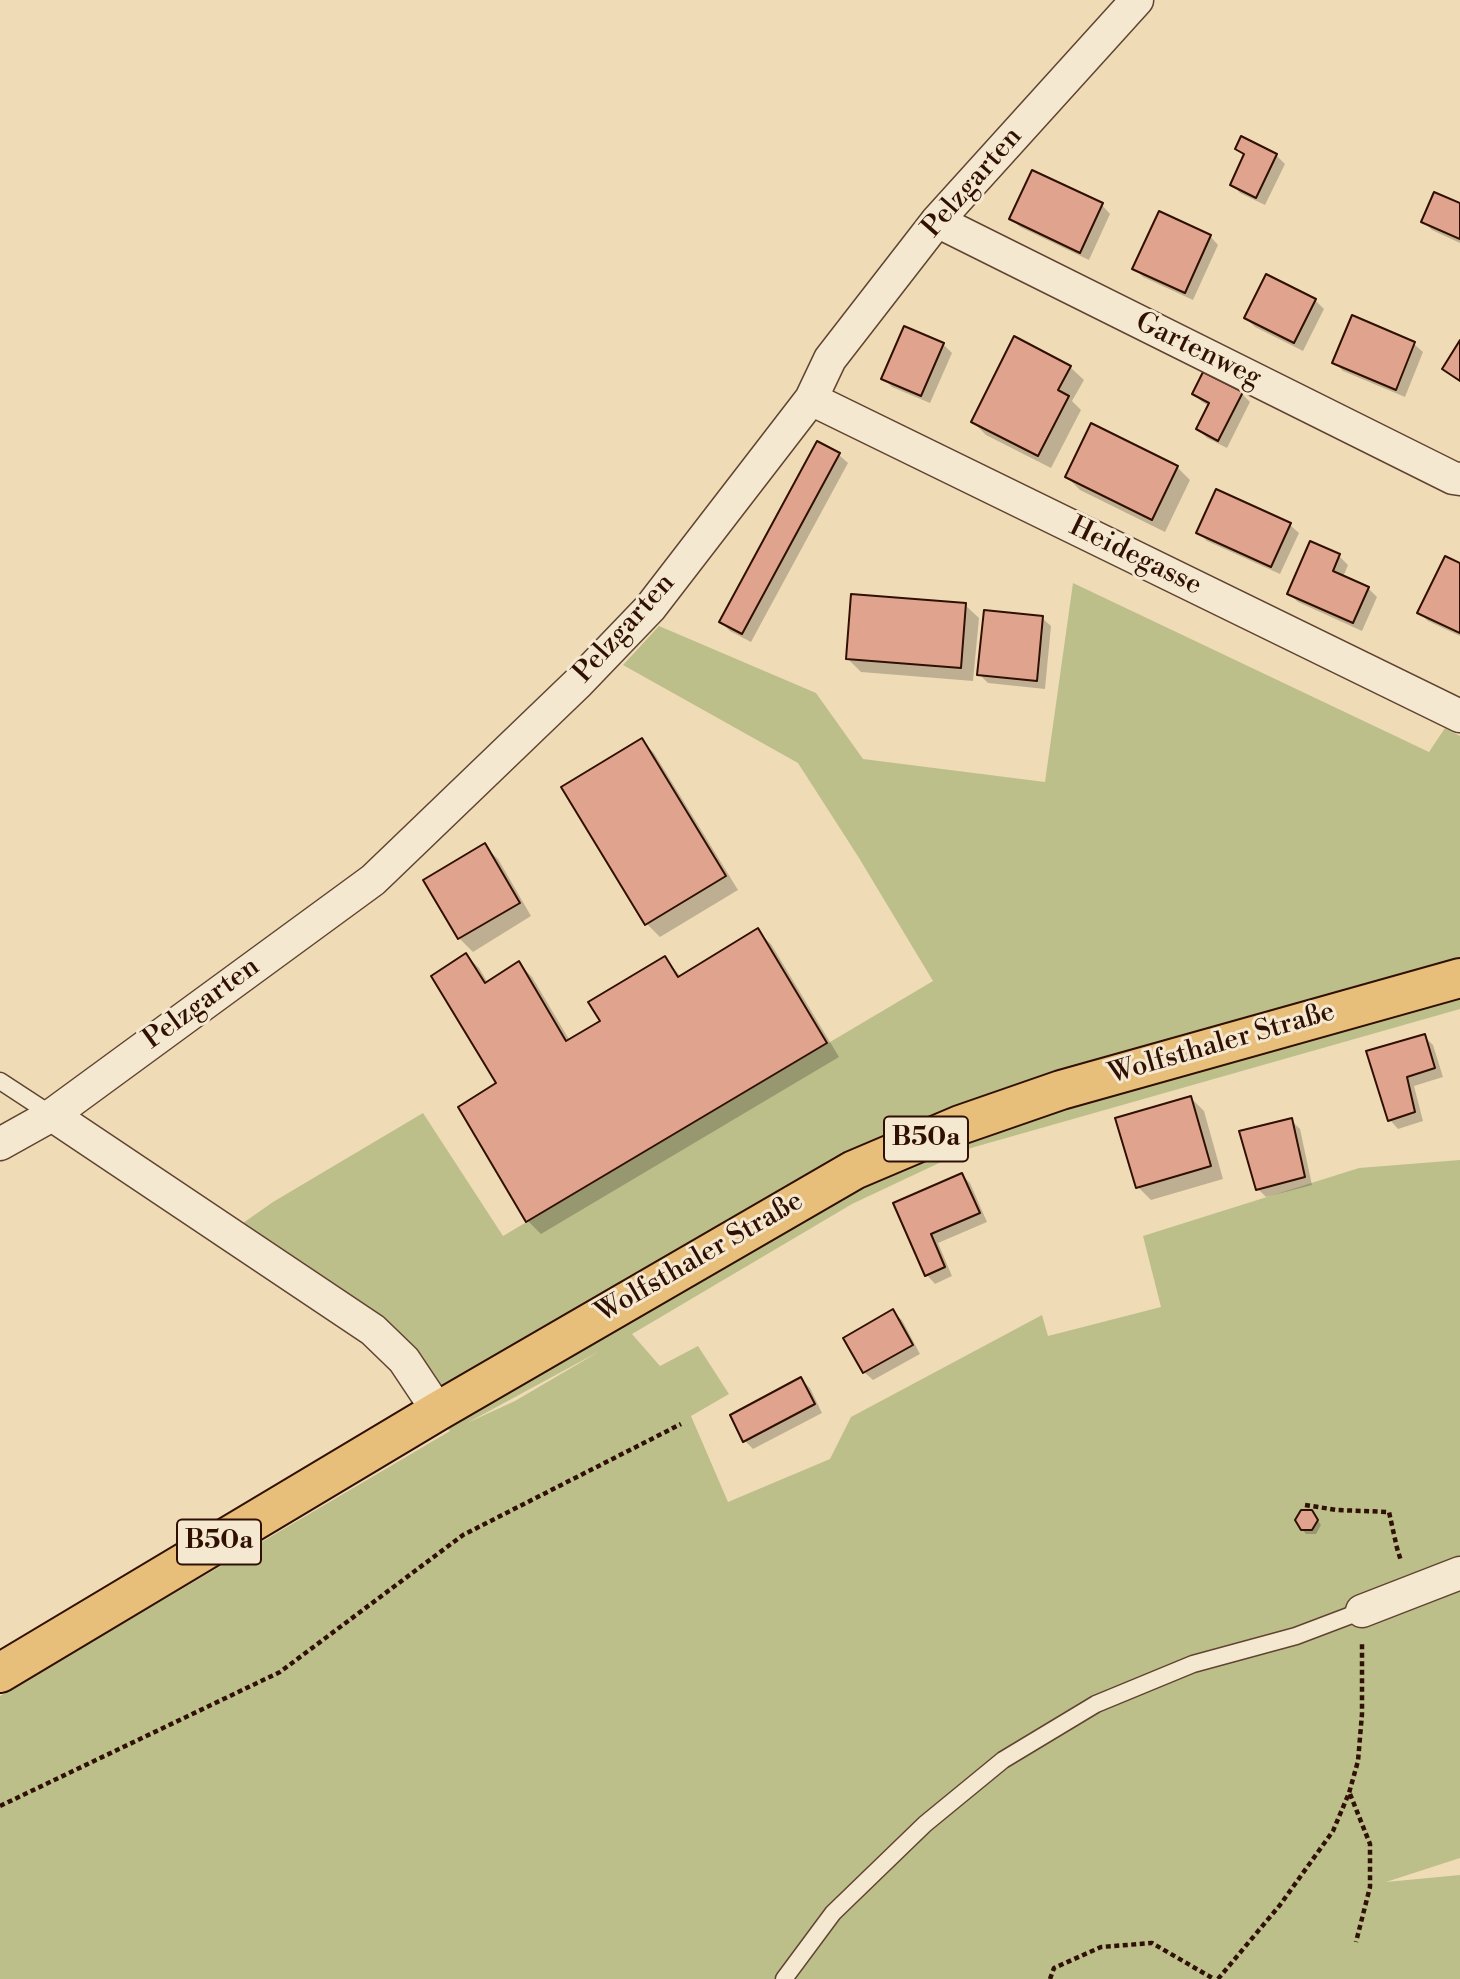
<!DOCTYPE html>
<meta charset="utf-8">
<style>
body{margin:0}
canvas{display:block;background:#efdbb6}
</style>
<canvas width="1460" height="1979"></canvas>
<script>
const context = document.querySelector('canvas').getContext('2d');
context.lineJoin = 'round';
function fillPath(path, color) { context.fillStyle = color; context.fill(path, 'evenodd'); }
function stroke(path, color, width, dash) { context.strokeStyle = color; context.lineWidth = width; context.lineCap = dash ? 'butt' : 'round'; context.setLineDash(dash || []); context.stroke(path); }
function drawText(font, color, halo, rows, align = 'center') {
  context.font = font + ' "Libre Bodoni",serif'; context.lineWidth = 6; context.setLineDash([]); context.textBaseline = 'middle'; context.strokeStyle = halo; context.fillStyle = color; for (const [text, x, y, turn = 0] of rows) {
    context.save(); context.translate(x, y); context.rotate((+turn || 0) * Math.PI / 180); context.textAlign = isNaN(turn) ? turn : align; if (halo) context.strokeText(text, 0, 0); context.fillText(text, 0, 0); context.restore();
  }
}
const green = new Path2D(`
 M 1073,583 L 1429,752 L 1445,728 L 1460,736 L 1460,1009 L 971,1148 L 852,1204 L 632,1334 L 660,1366 L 698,1346 L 729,1394 L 691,1416 L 728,1502 L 830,1459 L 851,1417 L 1042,1315 L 1048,1336 L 1161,1307 L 1143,1236 L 1359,1168 L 1460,1160 L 1460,1858 L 1386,1882 L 1460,1875 L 1460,1979 L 0,1979 L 0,1696 L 450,1431 L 359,1339 L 213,1244 L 273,1202 L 423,1113 L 503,1236 L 933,981 L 859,858 L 798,763 L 623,665 L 659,626 L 816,693 L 863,759 L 1045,782 ZM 600,1351 L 515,1401 L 467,1423 Z`);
const shadow = new Path2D(`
 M 1237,149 L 1276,155 L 1285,164 L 1265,205 L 1240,193 L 1232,184 L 1245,157 Z
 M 1102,205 L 1110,214 L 1089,260 L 1020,227 L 1011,219 Z
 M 1460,205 L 1460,243 L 1432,230 L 1423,221 Z
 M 1210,236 L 1218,245 L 1193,300 L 1143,277 L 1135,269 Z
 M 1315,300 L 1324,309 L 1303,351 L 1255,327 L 1246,318 Z
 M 1353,318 L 1414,344 L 1423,352 L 1405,397 L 1343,371 L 1334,362 Z
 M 943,344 L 952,353 L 930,403 L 892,387 L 883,378 Z
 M 1070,367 L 1084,380 L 1072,401 L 1081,410 L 1051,468 L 986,435 L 973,422 Z
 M 1194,394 L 1242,394 L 1250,402 L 1227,448 L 1207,438 L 1198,429 L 1209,406 L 1202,402 Z
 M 839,455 L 848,463 L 751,642 L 730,631 L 721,622 Z
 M 1177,467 L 1190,480 L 1165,532 L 1080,490 L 1067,477 Z
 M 1290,525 L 1299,533 L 1280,574 L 1207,541 L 1198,532 Z
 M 1311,544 L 1339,556 L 1348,565 L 1343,577 L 1368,588 L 1377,597 L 1362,631 L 1298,602 L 1289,594 Z
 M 1460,565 L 1460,636 L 1428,621 L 1419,613 Z
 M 965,605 L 979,618 L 973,681 L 861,672 L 848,659 Z
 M 1042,618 L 1051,626 L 1045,689 L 988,683 L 979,674 Z
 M 641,740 L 654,753 L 738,890 L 660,937 L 647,924 L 563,788 Z
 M 484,846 L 498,859 L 531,916 L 473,952 L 459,938 L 425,881 Z
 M 757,931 L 771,944 L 839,1057 L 541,1234 L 528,1221 L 460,1107 L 498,1084 L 466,955 L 479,968 L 488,983 L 519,963 L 532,977 L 570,1041 L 603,1022 L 665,958 L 681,977 Z
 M 1424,1036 L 1433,1045 L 1443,1077 L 1414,1086 L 1423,1121 L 1398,1129 L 1390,1120 L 1369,1052 Z
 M 1191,1098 L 1204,1111 L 1223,1179 L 1151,1200 L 1138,1187 Z
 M 1291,1120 L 1300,1129 L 1312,1185 L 1266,1197 L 1258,1189 Z
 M 962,1175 L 970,1183 L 987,1222 L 938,1243 L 952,1276 L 935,1284 L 927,1275 L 896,1204 Z
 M 893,1312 L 902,1320 L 920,1354 L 873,1380 L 864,1372 Z
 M 801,1379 L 810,1388 L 822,1413 L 753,1449 L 745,1441 Z
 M 1315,1516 L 1321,1525 L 1316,1534 L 1306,1534 L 1302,1529 Z`);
const building = new Path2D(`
 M 1241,136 L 1277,154 L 1256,198 L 1230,185 L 1244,154 L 1235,149 Z
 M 1032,170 L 1103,203 L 1080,253 L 1009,219 Z
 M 1434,192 L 1460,203 L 1460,239 L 1421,222 Z
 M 1159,211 L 1211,235 L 1185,293 L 1132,269 Z
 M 1266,274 L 1316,299 L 1294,343 L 1244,318 Z
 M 1352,315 L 1415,342 L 1396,390 L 1332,363 Z
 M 904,326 L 944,343 L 921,396 L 881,379 Z
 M 1014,336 L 1071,366 L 1058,390 L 1069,396 L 1038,456 L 971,422 Z
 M 1460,340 L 1460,381 L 1442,369 Z
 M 1203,372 L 1243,392 L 1218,441 L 1196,429 L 1209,403 L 1192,394 Z
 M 1091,423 L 1178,466 L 1152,520 L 1065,477 Z
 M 817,441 L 840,453 L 742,634 L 719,622 Z
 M 1216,489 L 1291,523 L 1271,567 L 1196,533 Z
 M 1310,541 L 1340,554 L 1333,571 L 1369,587 L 1353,623 L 1287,594 Z
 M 1445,556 L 1460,563 L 1460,633 L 1417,613 Z
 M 851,594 L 966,603 L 961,668 L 846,659 Z
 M 984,610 L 1043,616 L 1037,681 L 977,675 Z
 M 642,738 L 726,876 L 645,925 L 561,787 Z
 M 485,843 L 520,903 L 458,939 L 423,880 Z
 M 758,928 L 827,1043 L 526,1222 L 458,1107 L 496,1083 L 431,976 L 466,953 L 485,983 L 519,961 L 566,1041 L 600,1021 L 588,1002 L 665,956 L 678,977 Z
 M 1425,1034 L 1435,1068 L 1407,1077 L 1415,1112 L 1388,1121 L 1366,1051 Z
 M 1191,1096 L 1211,1166 L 1136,1188 L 1115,1118 Z
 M 1292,1118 L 1305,1177 L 1256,1190 L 1239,1131 Z
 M 962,1173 L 980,1213 L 931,1234 L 945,1267 L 925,1276 L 893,1203 Z
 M 893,1309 L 913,1345 L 863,1373 L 843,1338 Z
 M 801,1377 L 815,1404 L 743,1442 L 730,1415 Z
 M 1301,1510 L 1312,1510 L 1318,1520 L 1312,1530 L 1301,1530 L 1295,1520 Z`);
const path = new Path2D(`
 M 1305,1505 L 1337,1510 L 1389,1512 L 1397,1548 L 1401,1561
 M 1350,1794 L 1370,1844 L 1370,1887 L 1356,1942
 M 0,1806 L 280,1672 L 463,1535 L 681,1424
 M 1050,1979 L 1054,1968 L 1101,1947 L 1152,1943 L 1214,1979
 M 1218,1979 L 1280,1905 L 1333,1831 L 1349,1793 L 1358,1761 L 1362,1714 L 1362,1643`);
const lane = new Path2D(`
 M 0,1081 L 52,1115
 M 784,1979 L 833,1913 L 925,1824 L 1003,1760 L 1096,1704 L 1193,1664 L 1296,1636 L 1362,1611`);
const street = new Path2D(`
 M 937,221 L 1453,478 L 1460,479
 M 811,399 L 1460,716
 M 52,1115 L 373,1330 L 404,1360 L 438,1411
 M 0,1144 L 52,1115 L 373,880 L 578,683 L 650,608 L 811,399 L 830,359 L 937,221 L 1137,0
 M 1362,1611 L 1460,1573`);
const primary = new Path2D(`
 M 0,1673 L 438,1411 L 854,1170 L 960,1125 L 1061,1090 L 1460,978`);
const shields = [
 [926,1139,84],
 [219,1542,84]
];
const shieldNames = [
 ["B50a",926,1139],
 ["B50a",219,1542]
];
const streetNames = [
 ["Pelzgarten",973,183,-49],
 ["Gartenweg",1198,351,26],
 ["Heidegasse",1135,557,26],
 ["Pelzgarten",625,629,-48],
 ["Pelzgarten",202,1004,-36],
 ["Wolfsthaler Straße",1222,1044,-16],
 ["Wolfsthaler Straße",700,1258,-30]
];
fillPath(green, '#bdbf8b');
fillPath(shadow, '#0003');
fillPath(building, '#e0a48e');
stroke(building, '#311004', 2);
stroke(lane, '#604330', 19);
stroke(street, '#604330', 35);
stroke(primary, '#311004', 42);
stroke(path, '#311004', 4.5, [5, 3.5]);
stroke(lane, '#f5e8d0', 16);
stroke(street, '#f5e8d0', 32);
stroke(primary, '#e8be7b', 38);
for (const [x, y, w] of shields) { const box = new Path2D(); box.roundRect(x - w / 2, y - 22.5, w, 45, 5); context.fillStyle = '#f5e8d0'; context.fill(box); stroke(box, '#311004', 2); }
drawText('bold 26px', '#311004', null, shieldNames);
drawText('28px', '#311004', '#f5e8d0', streetNames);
</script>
